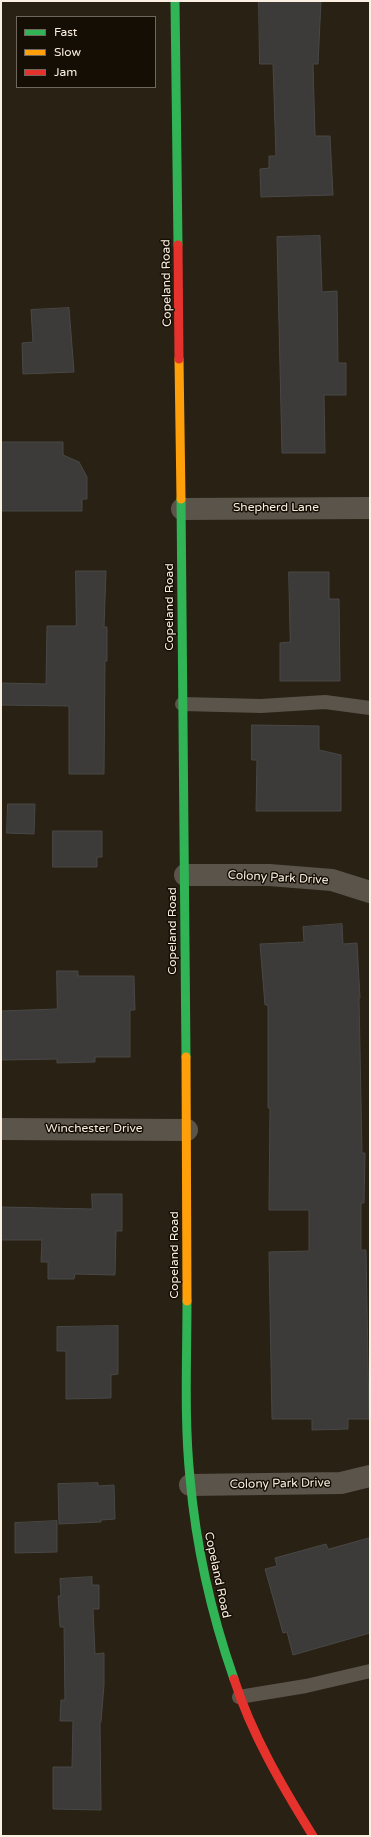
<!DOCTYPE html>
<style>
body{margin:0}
#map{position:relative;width:371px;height:1837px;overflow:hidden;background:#292113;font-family:"Varela Round",sans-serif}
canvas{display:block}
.frame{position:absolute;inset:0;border:2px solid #faefe0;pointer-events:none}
.legend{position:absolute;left:16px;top:16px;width:140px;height:72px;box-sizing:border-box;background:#150e05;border:1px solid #71685d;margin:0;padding:5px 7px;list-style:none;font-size:12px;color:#faefe0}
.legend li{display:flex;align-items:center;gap:8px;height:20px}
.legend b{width:20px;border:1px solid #71685d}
</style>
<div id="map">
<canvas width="371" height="1837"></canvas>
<div class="frame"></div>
<ul class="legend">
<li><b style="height:5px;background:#30b455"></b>Fast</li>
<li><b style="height:5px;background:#ff9f0a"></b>Slow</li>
<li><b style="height:5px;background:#e5322d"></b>Jam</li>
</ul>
</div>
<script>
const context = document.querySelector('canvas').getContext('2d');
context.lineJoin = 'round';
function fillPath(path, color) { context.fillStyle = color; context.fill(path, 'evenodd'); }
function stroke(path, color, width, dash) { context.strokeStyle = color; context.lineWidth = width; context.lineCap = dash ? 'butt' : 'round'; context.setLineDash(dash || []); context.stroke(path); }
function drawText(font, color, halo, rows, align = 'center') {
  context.font = font + ' "Varela Round",sans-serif'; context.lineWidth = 3; context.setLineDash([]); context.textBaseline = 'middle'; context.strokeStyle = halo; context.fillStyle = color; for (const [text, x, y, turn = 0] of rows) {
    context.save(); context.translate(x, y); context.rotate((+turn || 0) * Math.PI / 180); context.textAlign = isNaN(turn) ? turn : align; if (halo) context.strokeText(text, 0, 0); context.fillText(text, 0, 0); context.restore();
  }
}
const building = new Path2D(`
 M 259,1 L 321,1 L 318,64 L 313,64 L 315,136 L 330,136 L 333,195 L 261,197 L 260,169 L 269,168 L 269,156 L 276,156 L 273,64 L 260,64 Z
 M 320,236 L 322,292 L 337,291 L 338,363 L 346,363 L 346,395 L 324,395 L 325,453 L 282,453 L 277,237 Z
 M 69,308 L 74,372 L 23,374 L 22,343 L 33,342 L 31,310 Z
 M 1,442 L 63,442 L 63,455 L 79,462 L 87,477 L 87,499 L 82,499 L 82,511 L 1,511 Z
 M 76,571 L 106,571 L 104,627 L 107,627 L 107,661 L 105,661 L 104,774 L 69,774 L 69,706 L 1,705 L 1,683 L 46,684 L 47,626 L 76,626 Z
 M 289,572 L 329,572 L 329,599 L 339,599 L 340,681 L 280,681 L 280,643 L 290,642 Z
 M 252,725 L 319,726 L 319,750 L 341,755 L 341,811 L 256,811 L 257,760 L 252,760 Z
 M 8,804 L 35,804 L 34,834 L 7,833 Z
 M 53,831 L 102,831 L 102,857 L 97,857 L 97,867 L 53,867 Z
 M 342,924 L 343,944 L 357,943 L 360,998 L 359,998 L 362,1153 L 365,1153 L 364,1203 L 361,1203 L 361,1250 L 366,1250 L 369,1419 L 348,1419 L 348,1429 L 312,1430 L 312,1419 L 272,1419 L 269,1252 L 309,1251 L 309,1210 L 269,1210 L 270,1108 L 268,1108 L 268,1005 L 265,1005 L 260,944 L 304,942 L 303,927 Z
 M 57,971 L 78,971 L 78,976 L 134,976 L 135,1010 L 130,1010 L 130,1057 L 95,1057 L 95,1062 L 57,1063 L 57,1059 L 1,1060 L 1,1011 L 57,1009 Z
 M 92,1194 L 122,1194 L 122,1231 L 116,1231 L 115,1275 L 75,1274 L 74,1279 L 48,1279 L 48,1262 L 41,1262 L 42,1240 L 1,1240 L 1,1207 L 92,1209 Z
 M 118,1326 L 118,1374 L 111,1375 L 111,1398 L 66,1399 L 66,1351 L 57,1351 L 57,1327 Z
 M 98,1483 L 98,1486 L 114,1485 L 115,1519 L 101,1520 L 101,1522 L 59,1524 L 58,1484 Z
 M 57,1521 L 57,1552 L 15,1553 L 15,1523 Z
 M 370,1538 L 370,1633 L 293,1655 L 287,1632 L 283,1633 L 265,1569 L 277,1566 L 275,1558 L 326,1544 L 328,1549 Z
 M 92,1577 L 92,1585 L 99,1585 L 99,1609 L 93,1609 L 95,1654 L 104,1653 L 104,1685 L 101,1722 L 100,1722 L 101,1810 L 53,1809 L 53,1767 L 72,1767 L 73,1721 L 60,1721 L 61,1700 L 65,1700 L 64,1627 L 60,1627 L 58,1596 L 61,1596 L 60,1579 Z`);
const lane = new Path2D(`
 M 182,704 L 261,706 L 325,702 L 370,708
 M 239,1697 L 306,1686 L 370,1671`);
const street = new Path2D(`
 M 182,509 L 370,508
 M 185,875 L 269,875 L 332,880 L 370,892
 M 1,1129 L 187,1130
 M 190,1485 L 341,1483 L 370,1476`);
const fast = new Path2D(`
 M 175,1 L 178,245
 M 181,499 L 186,1057
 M 187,1301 C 187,1360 184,1419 190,1478 C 196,1547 211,1613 234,1679`);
const slow = new Path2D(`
 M 179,359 L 181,499
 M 186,1057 L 187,1301`);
const jam = new Path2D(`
 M 178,245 L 179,359
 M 234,1679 C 252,1735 282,1786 313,1836`);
const streetNames = [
 ["Copeland Road",167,283,-91],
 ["Shepherd Lane",276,508],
 ["Copeland Road",170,607,-90],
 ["Colony Park Drive",278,878,3],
 ["Copeland Road",173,931,-90],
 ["Winchester Drive",94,1129],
 ["Copeland Road",175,1255,-90],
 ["Colony Park Drive",280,1484,-1],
 ["Copeland Road",217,1575,78]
];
fillPath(building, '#3c3b39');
stroke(building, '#484847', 1);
stroke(lane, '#5b544b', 14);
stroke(street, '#5b544b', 22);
stroke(fast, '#30b455', 9);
stroke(slow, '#ff9f0a', 9);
stroke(jam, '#e5322d', 9);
drawText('12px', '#faefe0', '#150e05', streetNames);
</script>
